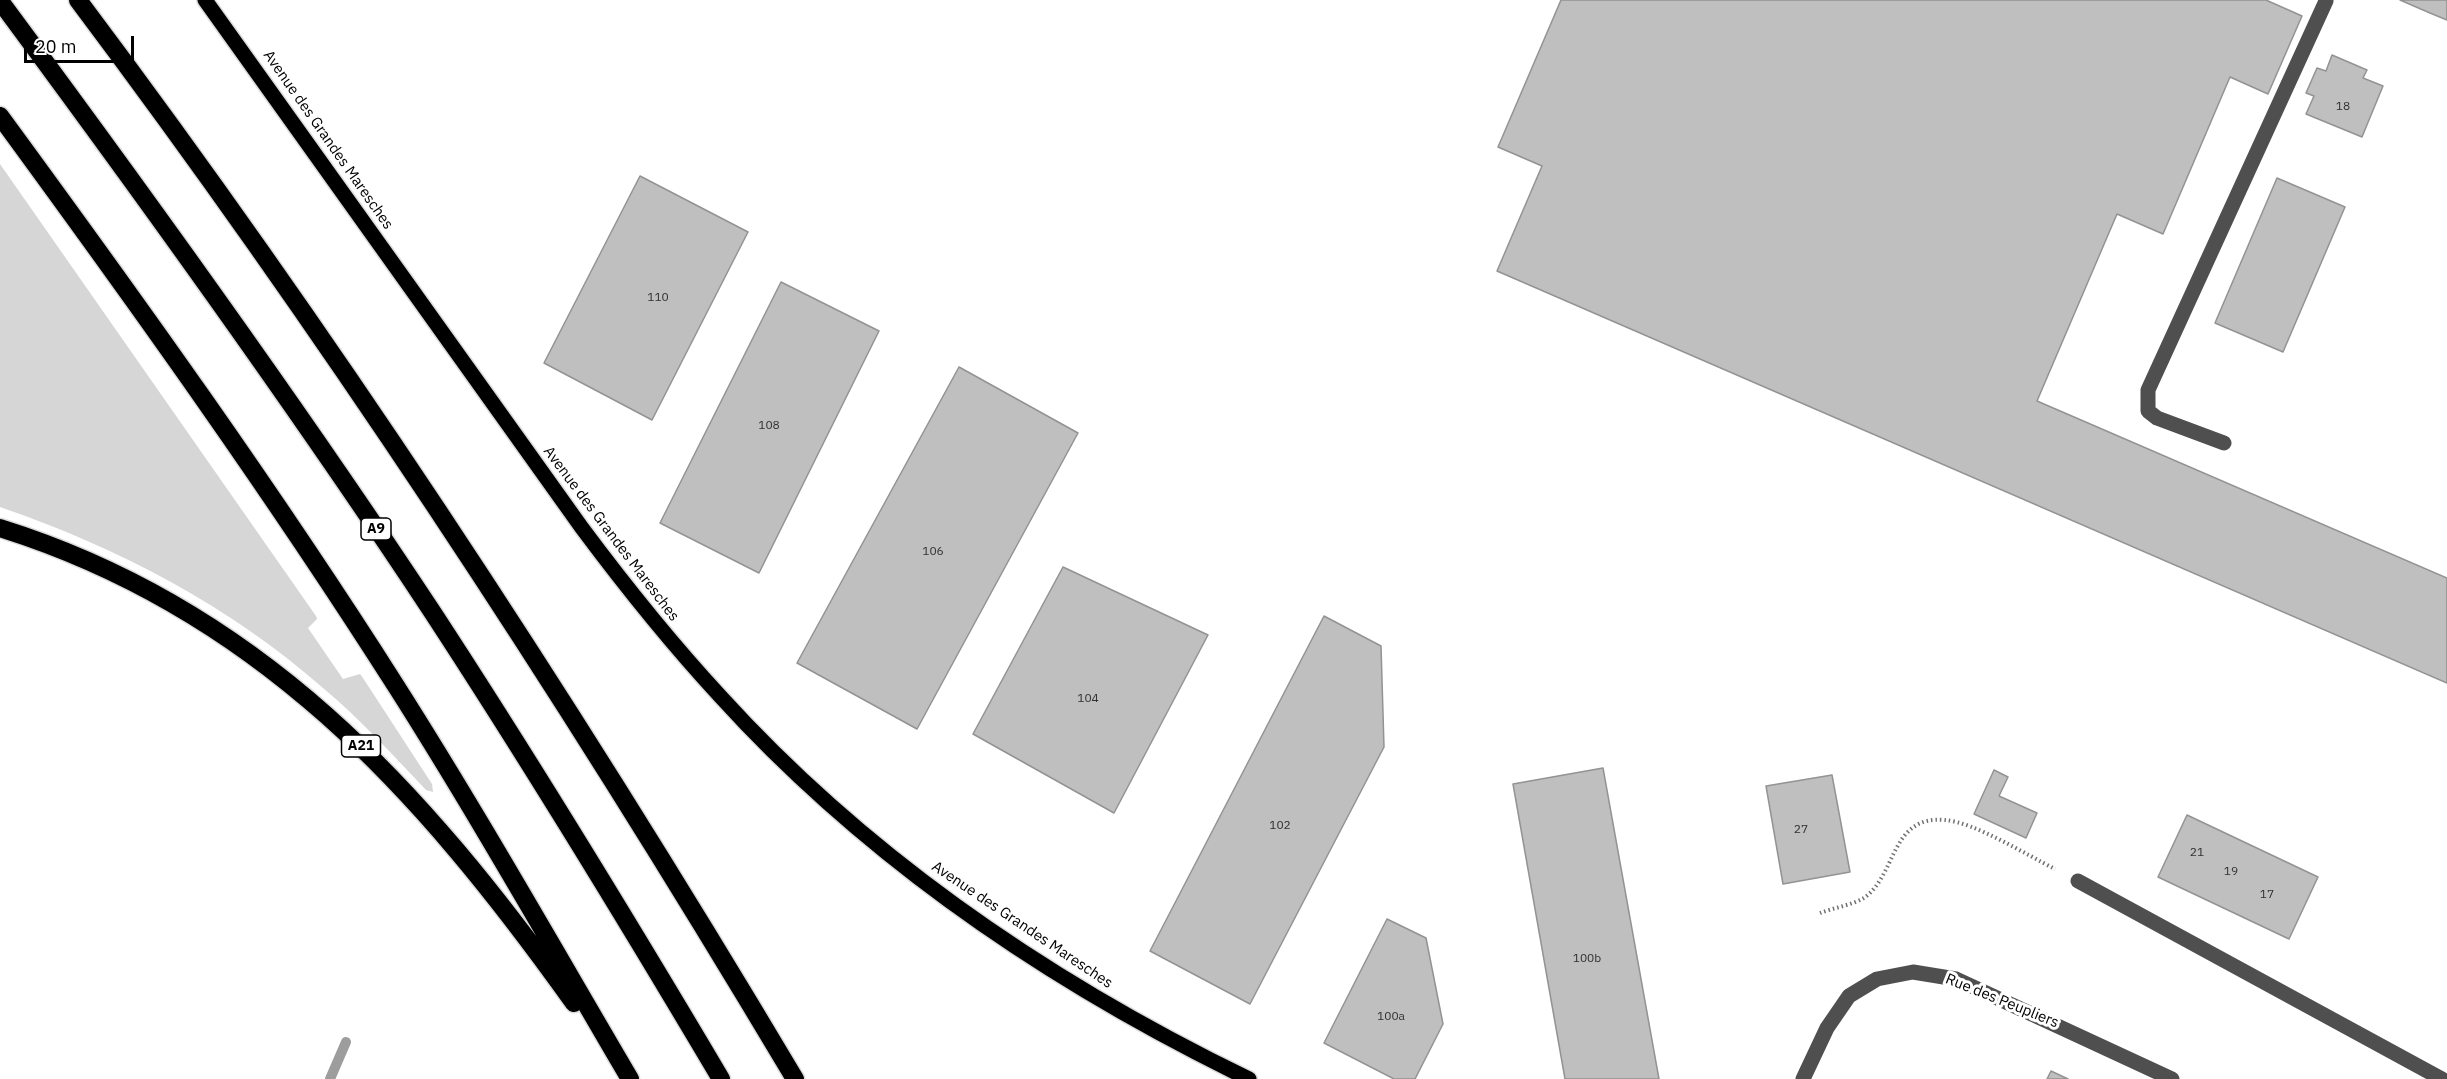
<!DOCTYPE html>
<style>
body{margin:0}
#map{position:relative;width:2447px;height:1079px;overflow:hidden;background:#fff;font-family:"IBM Plex Sans",sans-serif}
canvas{display:block}
.scale{position:absolute;left:24px;top:36px;width:110px;height:27px;box-sizing:border-box;border:3px solid #000;border-top:0;padding-left:8px;font-size:18px;line-height:21px;white-space:nowrap;color:#000;-webkit-text-stroke:4px #fff;paint-order:stroke}
</style>
<div id="map">
<canvas width="2447" height="1079"></canvas>
<div class="scale">20 m</div>
</div>
<script>
const context = document.querySelector('canvas').getContext('2d');
context.lineJoin = 'round';
function fillPath(path, color) { context.fillStyle = color; context.fill(path, 'evenodd'); }
function stroke(path, color, width, dash) { context.strokeStyle = color; context.lineWidth = width; context.lineCap = dash ? 'butt' : 'round'; context.setLineDash(dash || []); context.stroke(path); }
function drawText(font, color, halo, rows, align = 'center') {
  context.font = font + ' "IBM Plex Sans",sans-serif'; context.lineWidth = 6; context.setLineDash([]); context.textBaseline = 'middle'; context.strokeStyle = halo; context.fillStyle = color; for (const [text, x, y, turn = 0] of rows) {
    context.save(); context.translate(x, y); context.rotate((+turn || 0) * Math.PI / 180); context.textAlign = isNaN(turn) ? turn : align; if (halo) context.strokeText(text, 0, 0); context.fillText(text, 0, 0); context.restore();
  }
}
const green = new Path2D(`
 M 0,164 L 316,616 L 317,619 L 308,628 L 343,679 L 360,674 L 363,678 L 432,784 L 433,792 L 426,790 C 393,755 360,719 323,688 C 230,606 117,547 0,507 Z`);
const stream = new Path2D(`
 M 330,1079 L 346,1042`);
const building = new Path2D(`
 M 1561,0 L 2266,0 L 2302,16 L 2268,94 L 2230,77 L 2163,234 L 2117,214 L 2037,401 L 2447,578 L 2447,683 L 1497,271 L 1542,166 L 1498,147 Z
 M 2400,0 L 2447,0 L 2447,20 L 2430,13 Z
 M 2332,55 L 2367,70 L 2363,78 L 2383,86 L 2362,137 L 2306,114 L 2314,96 L 2306,93 L 2317,68 L 2326,71 Z
 M 640,176 L 748,232 L 652,420 L 544,363 Z
 M 2277,178 L 2345,207 L 2283,352 L 2215,323 Z
 M 781,282 L 879,331 L 759,573 L 660,523 Z
 M 959,367 L 1078,433 L 917,729 L 797,663 Z
 M 1063,567 L 1208,635 L 1114,813 L 973,734 Z
 M 1324,616 L 1381,646 L 1384,747 L 1250,1004 L 1150,951 Z
 M 1603,768 L 1659,1079 L 1565,1079 L 1513,784 Z
 M 1994,770 L 2008,777 L 1999,796 L 2037,813 L 2026,838 L 1974,814 Z
 M 1832,775 L 1850,872 L 1783,884 L 1766,786 Z
 M 2187,815 L 2318,877 L 2289,939 L 2158,877 Z
 M 1387,919 L 1426,938 L 1443,1024 L 1415,1079 L 1394,1079 L 1324,1043 Z
 M 2051,1071 L 2068,1079 L 2047,1079 Z`);
const path = new Path2D(`
 M 1820,913 C 1833,908 1852,905 1864,898 C 1897,875 1890,815 1945,820 C 1974,822 2027,855 2055,869`);
const minor = new Path2D(`
 M 2224,443 L 2157,418 L 2148,411 L 2148,390 L 2326,1
 M 2078,881 L 2442,1079
 M 1803,1079 L 1827,1028 L 1849,996 L 1877,979 L 1913,972 L 1956,979 L 2172,1079`);
const major = new Path2D(`
 M 205,0 L 582,528 C 626,587 671,643 720,696 C 867,858 1053,984 1249,1079`);
const highway = new Path2D(`
 M 78,0 C 338,346 574,708 795,1079
 M 0,1 C 149,202 295,404 433,613 C 533,766 628,922 721,1079
 M 0,116 C 137,303 272,491 396,686 C 478,815 553,948 630,1079
 M 0,528 C 259,609 421,789 574,1003`);
const numberNames = [
 ["18",2343,107],
 ["110",658,298],
 ["108",769,426],
 ["106",933,552],
 ["104",1088,699],
 ["102",1280,826],
 ["27",1801,830],
 ["21",2197,853],
 ["19",2231,872],
 ["17",2267,895],
 ["100b",1587,959],
 ["100a",1391,1017]
];
const shields = [
 [376,529,30],
 [361,746,39]
];
const shieldNames = [
 ["A9",376,529],
 ["A21",361,746]
];
const streetNames = [
 ["Avenue des Grandes Maresches",328,140,55],
 ["Avenue des Grandes Maresches",611,534,53],
 ["Avenue des Grandes Maresches",1022,925,34],
 ["Rue des Peupliers",2002,1001,22]
];
fillPath(green, '#d6d6d6');
stroke(stream, '#9d9d9d', 10);
fillPath(building, '#bfbfbf');
stroke(building, '#939393', 1.5);
stroke(major, '#dbdbdb', 18);
stroke(highway, '#dbdbdb', 21);
stroke(path, '#717171', 4, [1.5, 3]);
stroke(minor, '#4f4f4f', 15);
stroke(major, '#000', 15);
stroke(highway, '#000', 18);
drawText('12px', '#303030', null, numberNames);
for (const [x, y, w] of shields) { const box = new Path2D(); box.roundRect(x - w / 2, y - 11, w, 22, 4.5); context.fillStyle = '#fff'; context.fill(box); stroke(box, '#000', 1.5); }
drawText('bold 14px', '#000', null, shieldNames);
drawText('15px', '#000', '#fff', streetNames);
</script>
